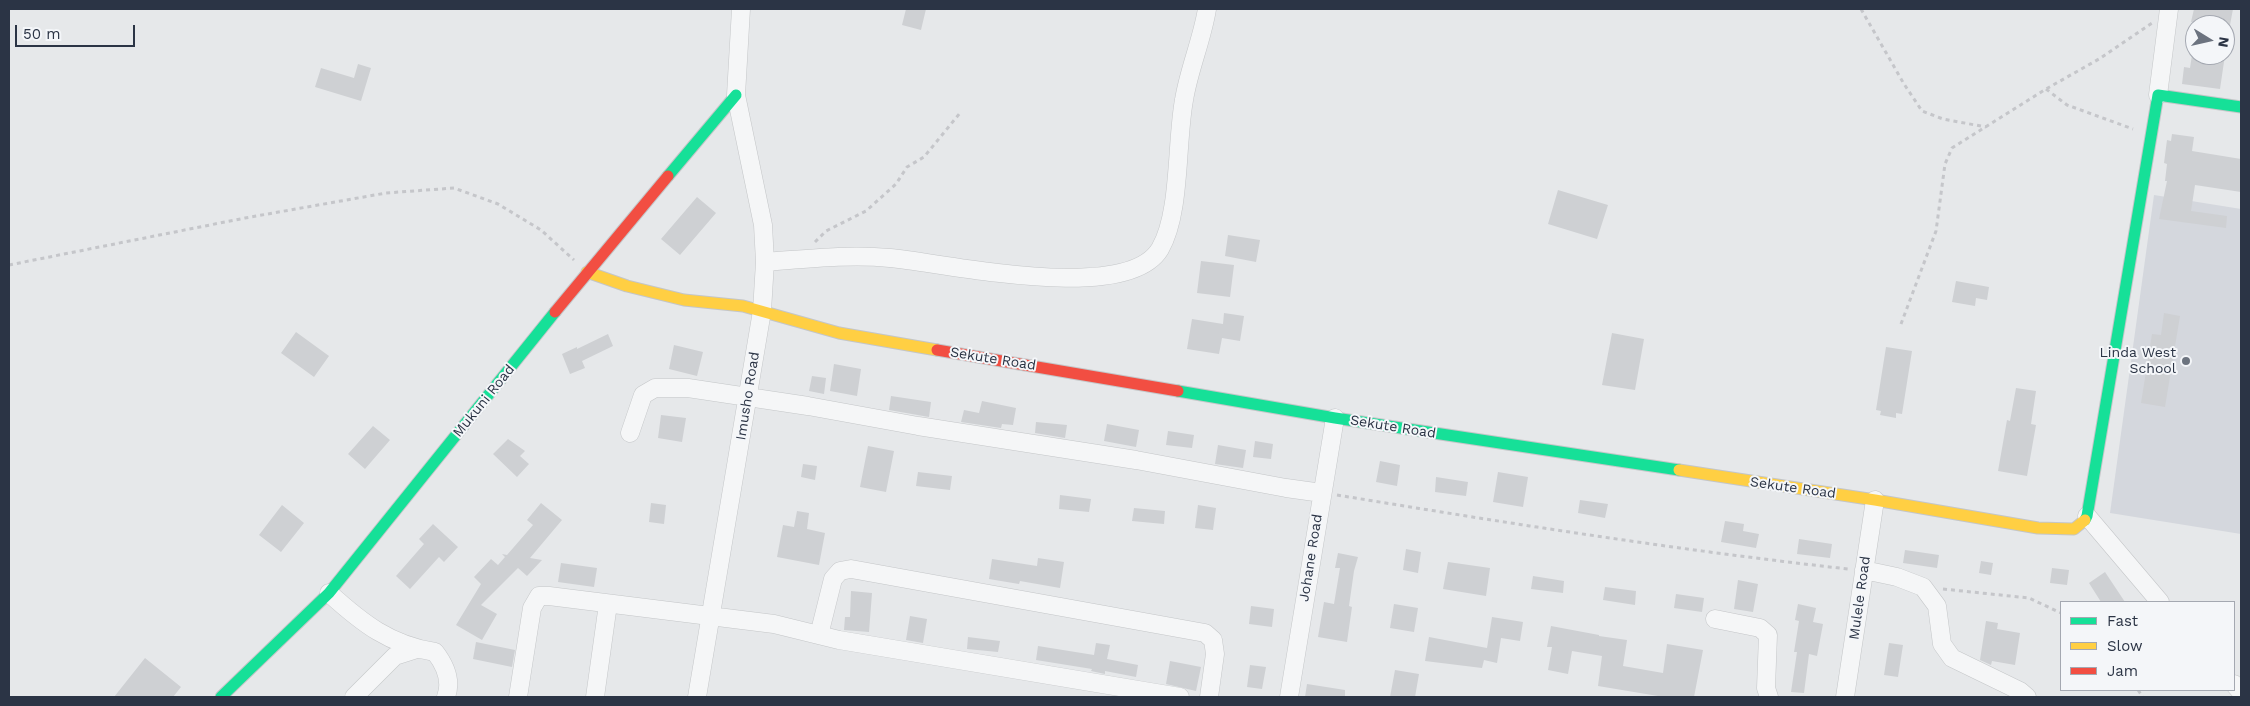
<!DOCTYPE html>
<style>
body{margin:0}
#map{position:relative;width:2250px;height:706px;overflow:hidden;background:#e6e8ea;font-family:"Work Sans",sans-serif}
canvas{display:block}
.frame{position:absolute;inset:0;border:10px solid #2b3445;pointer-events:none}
.legend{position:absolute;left:2060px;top:601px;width:175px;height:90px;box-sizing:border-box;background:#f4f6f9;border:1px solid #a4a8b1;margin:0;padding:6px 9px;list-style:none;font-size:15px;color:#2b3445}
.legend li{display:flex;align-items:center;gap:10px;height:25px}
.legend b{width:25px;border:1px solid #a4a8b1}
.north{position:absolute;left:2185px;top:15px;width:50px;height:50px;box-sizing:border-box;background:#f4f6f9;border:1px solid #a4a8b1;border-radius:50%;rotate:99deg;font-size:14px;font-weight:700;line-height:20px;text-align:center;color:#2b3445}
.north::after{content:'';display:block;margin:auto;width:18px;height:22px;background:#6c737f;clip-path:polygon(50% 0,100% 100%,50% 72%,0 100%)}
.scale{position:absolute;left:15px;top:25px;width:120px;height:22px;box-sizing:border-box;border:2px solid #2b3445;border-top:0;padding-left:6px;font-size:15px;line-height:18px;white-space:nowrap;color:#2b3445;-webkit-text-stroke:4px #f4f6f9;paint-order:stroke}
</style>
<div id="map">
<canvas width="2250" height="706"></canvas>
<div class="frame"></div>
<ul class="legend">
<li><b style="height:6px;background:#16e098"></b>Fast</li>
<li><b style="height:6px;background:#ffcf43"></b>Slow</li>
<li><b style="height:6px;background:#f24e42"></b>Jam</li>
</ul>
<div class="north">N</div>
<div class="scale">50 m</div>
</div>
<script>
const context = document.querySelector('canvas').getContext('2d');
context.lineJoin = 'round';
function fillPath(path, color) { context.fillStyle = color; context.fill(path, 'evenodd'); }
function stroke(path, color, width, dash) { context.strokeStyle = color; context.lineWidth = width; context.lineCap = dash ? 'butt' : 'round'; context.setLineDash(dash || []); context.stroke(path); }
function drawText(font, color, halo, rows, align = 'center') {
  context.font = font + ' "Work Sans",sans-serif'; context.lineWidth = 4; context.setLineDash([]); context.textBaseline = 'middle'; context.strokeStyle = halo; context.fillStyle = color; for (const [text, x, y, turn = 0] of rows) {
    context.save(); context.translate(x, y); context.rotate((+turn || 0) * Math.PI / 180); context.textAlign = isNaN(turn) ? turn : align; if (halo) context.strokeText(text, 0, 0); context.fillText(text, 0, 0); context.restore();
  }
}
const built = new Path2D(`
 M 2154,195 L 2241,209 L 2241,534 L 2110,513 Z`);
const building = new Path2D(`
 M 906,9 L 926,9 L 921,30 L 902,25 Z
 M 2194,9 L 2233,9 L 2230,25 L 2191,22 Z
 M 2192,55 L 2225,55 L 2220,89 L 2182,84 L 2184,67 L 2190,68 Z
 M 358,64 L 371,68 L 361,101 L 315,87 L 321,68 L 354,78 Z
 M 2172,134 L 2194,137 L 2192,151 L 2241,159 L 2241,192 L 2195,185 L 2191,211 L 2227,216 L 2226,228 L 2159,219 L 2167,181 L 2165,181 L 2167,164 L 2164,163 L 2167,140 L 2171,141 Z
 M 1558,190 L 1608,205 L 1597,239 L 1548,224 Z
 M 697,197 L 716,213 L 680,255 L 661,239 Z
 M 1228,235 L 1260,240 L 1256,262 L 1225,256 Z
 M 1201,261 L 1234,265 L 1230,297 L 1197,293 Z
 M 1956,281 L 1989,287 L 1987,300 L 1976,298 L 1975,306 L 1952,302 Z
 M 1224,313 L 1244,316 L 1240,341 L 1222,338 L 1219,354 L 1187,349 L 1192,319 L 1223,324 Z
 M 2164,313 L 2180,316 L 2165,407 L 2141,403 L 2152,334 L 2161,335 Z
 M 296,332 L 329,356 L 314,377 L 281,353 Z
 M 1612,333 L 1644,339 L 1635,390 L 1602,385 Z
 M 608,334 L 613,346 L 582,361 L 585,368 L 570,374 L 562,354 L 577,347 L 577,349 Z
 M 674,345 L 703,352 L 697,376 L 669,369 Z
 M 1886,347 L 1912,351 L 1902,414 L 1896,413 L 1896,418 L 1880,415 L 1881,411 L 1876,410 Z
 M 834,364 L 861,369 L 857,396 L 830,391 Z
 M 812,376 L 826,378 L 824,394 L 809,391 Z
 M 2016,388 L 2036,391 L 2031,424 L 2036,425 L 2027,476 L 1998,471 L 2007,420 L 2010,421 Z
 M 891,396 L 931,402 L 929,417 L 889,410 Z
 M 982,401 L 1016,408 L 1013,425 L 1002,424 L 1001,428 L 961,422 L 964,410 L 979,413 Z
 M 661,415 L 686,418 L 682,442 L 658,438 Z
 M 1036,422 L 1067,425 L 1065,438 L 1035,433 Z
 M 1107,424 L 1139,430 L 1136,447 L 1104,441 Z
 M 373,426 L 390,440 L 365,469 L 348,454 Z
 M 1168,431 L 1194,435 L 1192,448 L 1166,445 Z
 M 508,439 L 525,451 L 520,456 L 529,464 L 517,477 L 493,454 Z
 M 1255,441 L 1273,444 L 1271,459 L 1253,457 Z
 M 1218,445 L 1246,450 L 1243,468 L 1215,464 Z
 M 868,446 L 894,451 L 886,492 L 860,487 Z
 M 1380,461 L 1400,465 L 1397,486 L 1376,482 Z
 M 803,464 L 817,466 L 815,480 L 801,477 Z
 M 918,472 L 952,476 L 950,490 L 916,486 Z
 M 1498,472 L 1528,477 L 1523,507 L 1493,502 Z
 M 1436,477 L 1468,482 L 1466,496 L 1435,492 Z
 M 1060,495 L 1091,499 L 1089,512 L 1059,509 Z
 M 1580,500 L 1608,504 L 1605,518 L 1578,513 Z
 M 541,503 L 562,520 L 530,558 L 542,560 L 527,576 L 518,568 L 481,605 L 497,614 L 482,640 L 456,625 L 481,584 L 474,577 L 491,559 L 498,565 L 505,557 L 502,554 L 507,555 L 533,525 L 527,520 Z
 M 651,503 L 666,505 L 664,524 L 649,522 Z
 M 282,505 L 304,523 L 281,552 L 259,535 Z
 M 1198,505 L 1216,508 L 1213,530 L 1195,528 Z
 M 1134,508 L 1165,511 L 1164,524 L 1132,521 Z
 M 797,511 L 809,513 L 807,529 L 825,533 L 819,565 L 777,557 L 783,525 L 794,527 Z
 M 1725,521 L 1744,524 L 1743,531 L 1759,534 L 1756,548 L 1721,542 Z
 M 433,524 L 458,547 L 444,562 L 439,557 L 410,589 L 396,576 L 424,544 L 419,539 Z
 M 1799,539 L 1832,544 L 1830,558 L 1797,554 Z
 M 1406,549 L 1421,552 L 1418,573 L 1403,570 Z
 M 1905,550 L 1939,555 L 1937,568 L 1903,563 Z
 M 1338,553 L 1358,557 L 1354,571 L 1349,606 L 1352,607 L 1347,642 L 1318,637 L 1324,602 L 1334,604 L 1340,568 L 1335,568 Z
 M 1038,558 L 1064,562 L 1060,588 L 1020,581 L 1019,584 L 989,579 L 992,559 L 1037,566 Z
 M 1981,561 L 1993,563 L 1991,575 L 1979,573 Z
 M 1448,562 L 1490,568 L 1486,596 L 1443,589 Z
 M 561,563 L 597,568 L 594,587 L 558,582 Z
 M 2052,568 L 2069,570 L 2067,585 L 2050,583 Z
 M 2105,572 L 2125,602 L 2101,602 L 2089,583 Z
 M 1533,576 L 1564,581 L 1563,593 L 1531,589 Z
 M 1738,580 L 1758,584 L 1753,612 L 1734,609 Z
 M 1605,587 L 1636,591 L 1635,605 L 1603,600 Z
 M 851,591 L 872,593 L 869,632 L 844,630 L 845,617 L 850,617 Z
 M 1676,594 L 1704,598 L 1702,612 L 1674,608 Z
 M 1394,604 L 1418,608 L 1414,632 L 1390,628 Z
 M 1798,604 L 1816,608 L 1813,622 L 1823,624 L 1817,656 L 1809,654 L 1804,693 L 1791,692 L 1797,652 L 1794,652 L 1799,621 L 1795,620 Z
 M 1251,606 L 1274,609 L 1272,627 L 1249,624 Z
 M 910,616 L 927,619 L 923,643 L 906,640 Z
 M 1492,617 L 1523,622 L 1520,641 L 1501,638 L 1497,663 L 1484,660 L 1482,668 L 1425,661 L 1429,637 L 1487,648 Z
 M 1986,621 L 1998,623 L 1997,629 L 2020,633 L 2015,665 L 1992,661 L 1991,665 L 1980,660 Z
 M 1551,626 L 1599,635 L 1599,636 L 1627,640 L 1623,666 L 1663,673 L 1667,644 L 1703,650 L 1694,697 L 1664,697 L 1598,686 L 1602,656 L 1572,651 L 1568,674 L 1548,670 L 1552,647 L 1547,647 Z
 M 968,637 L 1000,641 L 998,652 L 967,649 Z
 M 476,642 L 515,650 L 512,667 L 473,659 Z
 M 1096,643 L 1110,645 L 1107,659 L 1138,665 L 1136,677 L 1105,671 L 1105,674 L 1091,671 L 1092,669 L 1036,660 L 1038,646 L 1094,655 Z
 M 1889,643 L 1903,645 L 1898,677 L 1884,675 Z
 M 145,658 L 181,687 L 173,697 L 114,697 Z
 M 1170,661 L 1201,667 L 1196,691 L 1166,684 Z
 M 1250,665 L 1266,667 L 1262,689 L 1247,687 Z
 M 1395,670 L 1419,674 L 1415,697 L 1390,697 Z
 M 1307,684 L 1345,690 L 1345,697 L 1305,697 Z`);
const path = new Path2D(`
 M 1861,9 L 1904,84 L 1922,111 L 1943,119 L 1986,127
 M 2046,89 L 2067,105 L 2133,129
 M 815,242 L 826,231 L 866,211 L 896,184 L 907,167 L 924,157 L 960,113
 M 9,265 L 245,218 L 386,193 L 454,188 L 498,204 L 541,230 L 574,260
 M 1901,324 L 1936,231 L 1945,164 L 1952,148 L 2046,89 L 2099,59 L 2152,23
 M 1337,495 C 1507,523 1677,550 1848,569
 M 1943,589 L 2029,598 L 2061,613
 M 2138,690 L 2143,697`);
const street = new Path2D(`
 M 2158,95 L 2169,9
 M 765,262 C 806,259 849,254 890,258 C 946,263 1126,305 1160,249 C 1181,213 1176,143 1184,100 C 1189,69 1202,40 1207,9
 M 630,433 L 643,395 L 655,388 L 688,388 L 808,406 L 918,426 L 1136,460 L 1286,488 L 1322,493
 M 2087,516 L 2160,602
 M 1864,570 L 1897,577 L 1923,587 L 1937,606 L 1942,644 L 1952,658 L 2020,691 L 2027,697
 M 329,593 C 362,623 390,645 435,652 C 445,665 452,681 446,697
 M 1715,619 L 1760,628 L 1768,635 L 1766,688 L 1769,697
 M 819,635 L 833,579 L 840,571 L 851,569 L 1205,633 L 1213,640 L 1215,654 L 1209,697
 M 2234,684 L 2241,692
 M 354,697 L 395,656 L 417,649
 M 518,697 L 532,608 L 539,596 L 549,596 L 774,624 L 839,640 L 1180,697
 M 595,697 L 608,604
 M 697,697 L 762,311 L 765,262 L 763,225 L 736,95 L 741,9
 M 1289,697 L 1335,418
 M 1845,697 L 1875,500`);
const fast = new Path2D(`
 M 668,176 L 736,95
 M 1178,391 L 1335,418 L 1679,470
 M 2085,520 L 2087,516 L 2158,95 L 2241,107
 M 221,697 L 329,593 L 555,312`);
const slow = new Path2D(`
 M 587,272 L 627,286 L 684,300 L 743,306 L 839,333 L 937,350
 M 1679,470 L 1875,500 L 2038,528 L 2074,529 L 2085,520`);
const jam = new Path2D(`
 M 555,312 L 668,176
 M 937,350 L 1178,391`);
const markers = [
 [2186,361,5,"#6c737f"]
];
const poiNames = [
 ["Linda West",2176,353],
 ["School",2176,369]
];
const streetNames = [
 ["Sekute Road",993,359,9],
 ["Imusho Road",748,396,-81],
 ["Mukuni Road",484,401,-51],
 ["Sekute Road",1393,427,9],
 ["Sekute Road",1793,488,8],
 ["Johane Road",1311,558,-81],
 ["Mulele Road",1860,598,-82]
];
fillPath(built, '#d4d7dd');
fillPath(building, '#ced0d3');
stroke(street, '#c4c6c8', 19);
stroke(fast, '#c4c6c8', 13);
stroke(slow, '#c4c6c8', 13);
stroke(jam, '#c4c6c8', 13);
stroke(path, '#c5c6ca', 3, [4, 4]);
stroke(street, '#f5f6f7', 18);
stroke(fast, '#16e098', 11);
stroke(slow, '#ffcf43', 11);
stroke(jam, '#f24e42', 11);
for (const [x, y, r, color] of markers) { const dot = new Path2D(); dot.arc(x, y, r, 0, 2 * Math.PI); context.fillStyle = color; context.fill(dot); stroke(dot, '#f4f6f9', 2); }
drawText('14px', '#2b3445', '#f4f6f9', poiNames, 'right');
drawText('14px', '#2b3445', '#f4f6f9', streetNames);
</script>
